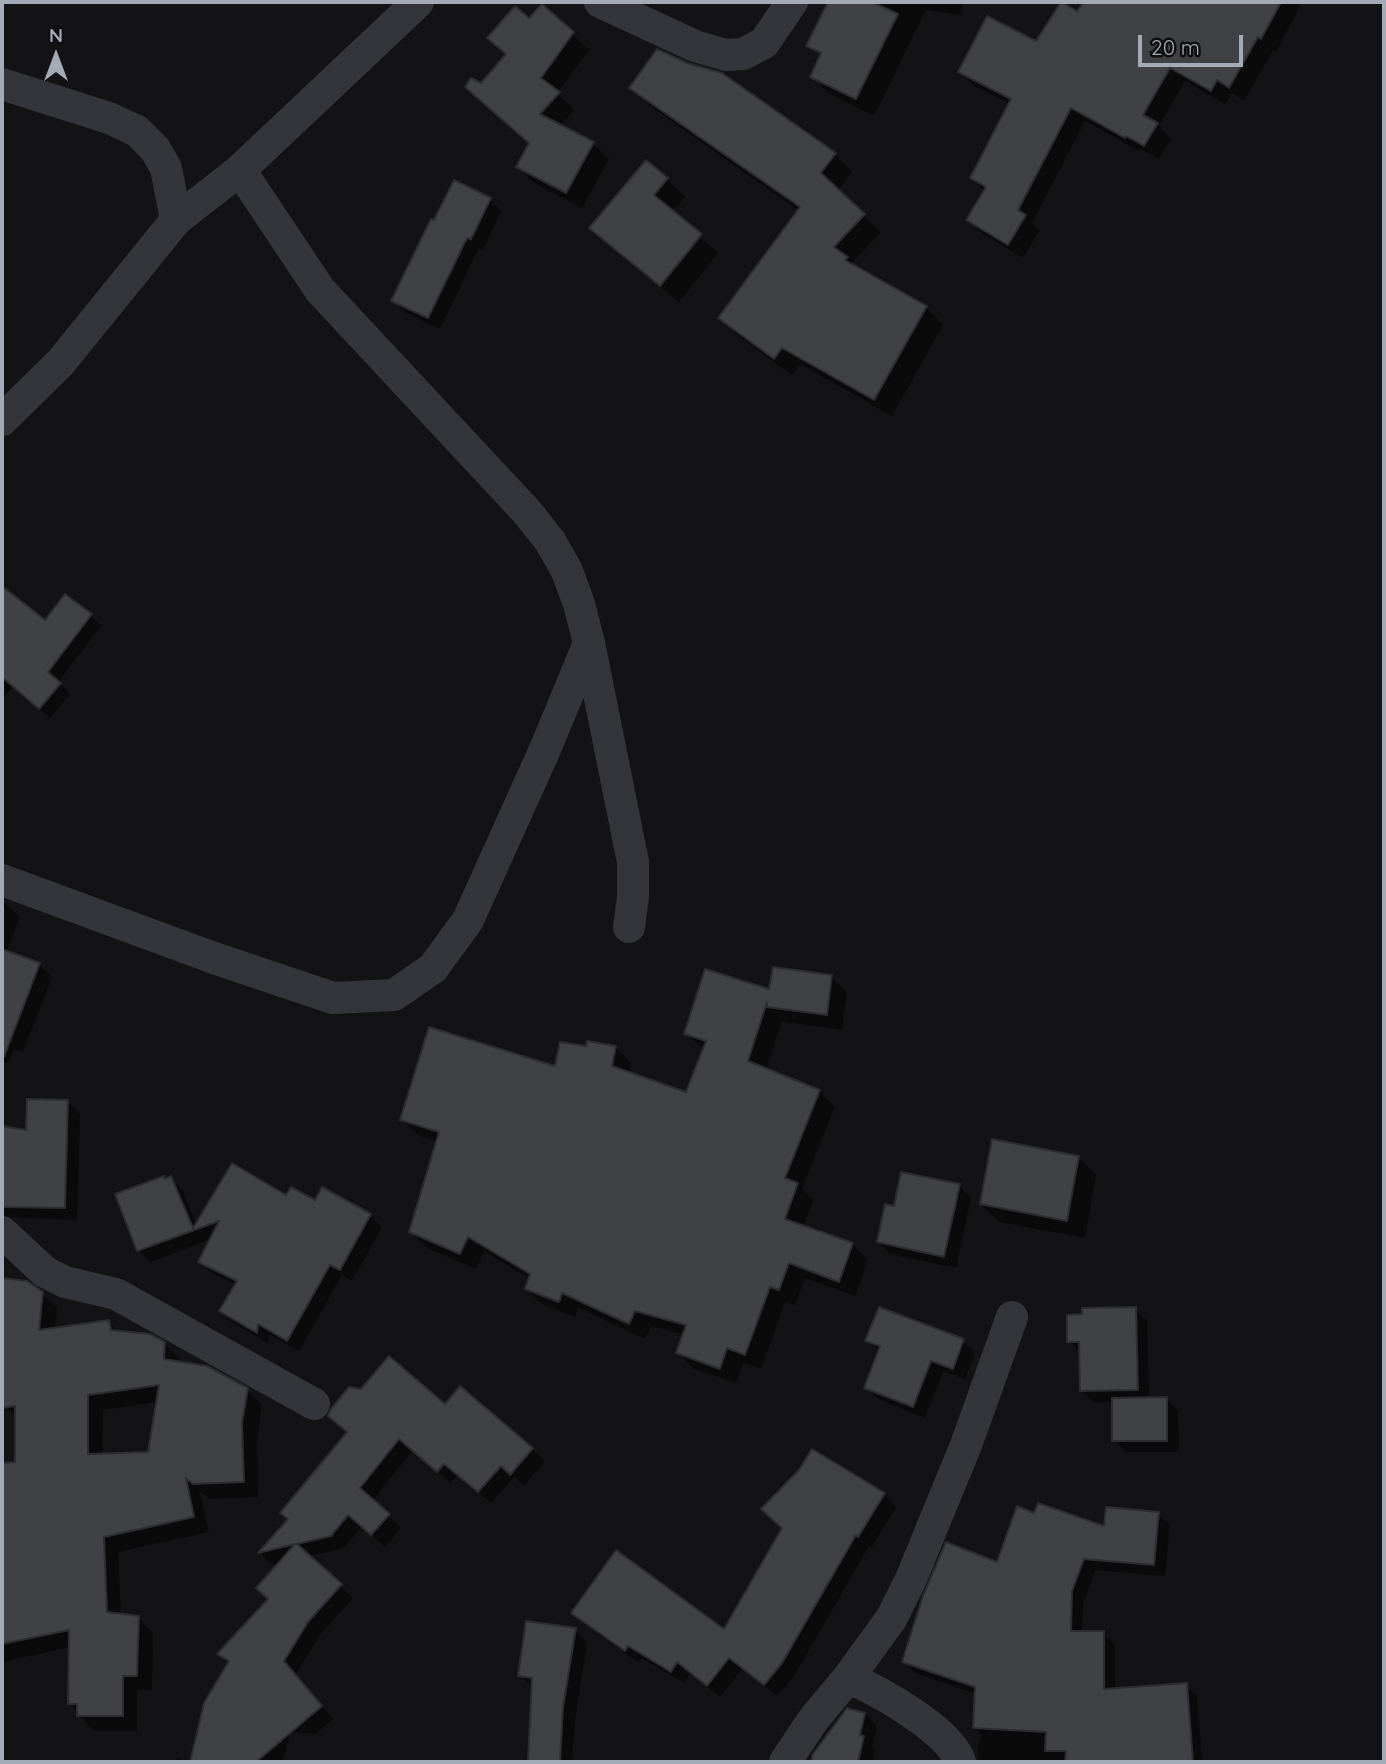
<!DOCTYPE html>
<style>
body{margin:0}
#map{position:relative;width:1386px;height:1764px;overflow:hidden;background:#131315;font-family:Quicksand,sans-serif}
canvas{display:block}
.frame{position:absolute;inset:0;border:4px solid #a3abb7;pointer-events:none}
.north{position:absolute;left:21px;top:21px;width:70px;height:70px;-webkit-text-stroke:5px #0e0e10;paint-order:stroke;rotate:0deg;font-size:19px;font-weight:700;line-height:28px;text-align:center;color:#a3abb7}
.north::after{content:'';display:block;margin:auto;width:24px;height:32px;background:#a3abb7;clip-path:polygon(50% 0,100% 100%,50% 72%,0 100%)}
.scale{position:absolute;left:1138px;top:35px;width:105px;height:32px;box-sizing:border-box;border:4px solid #a3abb7;border-top:0;padding-left:9px;font-size:21px;line-height:24px;white-space:nowrap;color:#a3abb7;-webkit-text-stroke:5px #0e0e10;paint-order:stroke}
</style>
<div id="map">
<canvas width="1386" height="1764"></canvas>
<div class="frame"></div>
<div class="north">N</div>
<div class="scale">20 m</div>
</div>
<script>
const context = document.querySelector('canvas').getContext('2d');
context.lineJoin = 'round';
function fillPath(path, color) { context.fillStyle = color; context.fill(path, 'evenodd'); }
function stroke(path, color, width, dash) { context.strokeStyle = color; context.lineWidth = width; context.lineCap = dash ? 'butt' : 'round'; context.setLineDash(dash || []); context.stroke(path); }
const shadow = new Path2D(`
 M 830,2 L 844,7 L 845,2 L 963,2 L 961,15 L 926,10 L 874,116 L 830,94 L 812,76 L 821,58 L 809,45 Z
 M 1179,2 L 1302,3 L 1276,52 L 1273,50 L 1244,101 L 1232,93 L 1225,104 L 1185,81 L 1159,126 L 1171,139 L 1159,159 L 1140,149 L 1139,151 L 1085,121 L 1032,223 L 1040,230 L 1023,258 L 983,234 L 968,220 L 985,192 L 972,178 L 1010,104 L 974,86 L 960,72 L 1037,44 L 1078,14 L 1158,42 Z
 M 542,7 L 589,50 L 557,93 L 574,110 L 560,126 L 592,143 L 609,159 L 582,208 L 534,183 L 518,167 L 530,144 L 481,85 L 507,55 L 529,21 Z
 M 632,88 L 835,154 L 852,172 L 838,191 L 881,232 L 852,263 L 858,270 L 926,307 L 943,325 L 892,416 L 800,364 L 792,375 L 738,336 L 720,318 L 799,211 L 649,105 Z
 M 667,179 L 685,197 L 672,212 L 718,253 L 679,302 L 609,246 L 591,228 Z
 M 490,199 L 501,211 L 483,250 L 479,248 L 440,329 L 405,312 L 393,300 Z
 M 2,588 L 45,622 L 91,616 L 101,626 L 58,682 L 70,694 L 50,718 L 13,686 L 4,697 L 2,695 Z
 M 2,901 L 20,916 L 7,951 L 39,964 L 52,977 L 23,1052 L 14,1049 L 8,1063 L 2,1061 Z
 M 831,977 L 847,992 L 842,1030 L 784,1022 L 782,1020 L 766,1070 L 819,1091 L 835,1107 L 802,1189 L 813,1200 L 803,1227 L 852,1244 L 868,1260 L 855,1296 L 805,1278 L 795,1305 L 785,1302 L 761,1369 L 743,1363 L 736,1383 L 694,1369 L 678,1353 L 684,1335 L 651,1326 L 645,1339 L 578,1307 L 575,1317 L 542,1304 L 527,1289 L 530,1279 L 484,1251 L 476,1269 L 427,1248 L 411,1232 L 438,1142 L 418,1135 L 402,1120 L 556,1069 L 587,1048 L 615,1047 L 631,1063 L 629,1073 L 687,1095 L 705,1050 L 686,1034 L 771,991 Z
 M 68,1102 L 80,1114 L 77,1220 L 2,1217 L 2,1128 L 28,1132 Z
 M 1078,1157 L 1096,1175 L 1085,1238 L 999,1222 L 981,1204 Z
 M 164,1178 L 166,1180 L 170,1178 L 182,1190 L 197,1225 L 287,1198 L 370,1216 L 382,1227 L 352,1281 L 342,1275 L 299,1351 L 269,1334 L 268,1343 L 233,1323 L 221,1311 L 236,1285 L 211,1273 L 200,1261 L 211,1239 L 150,1262 L 139,1250 Z
 M 959,1186 L 971,1198 L 956,1268 L 890,1254 L 878,1242 L 896,1208 Z
 M 2,1280 L 27,1282 L 42,1293 L 57,1308 L 55,1330 L 109,1322 L 119,1333 L 164,1344 L 180,1359 L 180,1363 L 247,1390 L 262,1405 L 257,1439 L 258,1497 L 210,1499 L 199,1490 L 209,1532 L 118,1552 L 121,1616 L 138,1618 L 153,1633 L 152,1690 L 137,1690 L 137,1731 L 94,1731 L 79,1715 L 79,1712 L 70,1703 L 71,1647 L 2,1662 L 2,1465 L 17,1464 L 17,1418 L 5,1406 L 2,1384 ZM 158,1402 L 149,1454 L 102,1455 L 103,1410 Z
 M 1135,1309 L 1147,1321 L 1149,1399 L 1166,1399 L 1178,1411 L 1179,1452 L 1126,1452 L 1114,1440 L 1114,1402 L 1094,1403 L 1082,1391 L 1081,1353 L 1069,1341 Z
 M 868,1340 L 963,1341 L 975,1353 L 965,1379 L 943,1371 L 925,1418 L 878,1399 L 866,1388 L 880,1352 Z
 M 445,1407 L 532,1449 L 545,1461 L 524,1486 L 514,1477 L 491,1503 L 458,1475 L 451,1483 L 412,1451 L 372,1501 L 401,1528 L 385,1547 L 362,1526 L 344,1548 L 309,1556 L 353,1598 L 320,1635 L 295,1675 L 333,1719 L 315,1734 L 290,1732 L 283,1762 L 192,1762 L 205,1704 L 230,1664 L 220,1654 L 270,1600 L 281,1563 L 272,1565 L 260,1553 L 290,1520 L 282,1512 Z
 M 884,1494 L 896,1507 L 871,1548 L 869,1546 L 794,1676 L 777,1696 L 742,1669 L 720,1697 L 690,1673 L 684,1683 L 642,1658 L 638,1662 L 586,1625 L 573,1612 L 725,1631 Z
 M 1158,1514 L 1170,1525 L 1165,1576 L 1095,1570 L 1083,1604 L 1082,1633 L 1103,1633 L 1115,1645 L 1115,1690 L 1186,1685 L 1197,1696 L 1202,1762 L 980,1762 L 977,1752 L 981,1734 L 974,1728 L 976,1694 L 915,1673 L 904,1662 L 998,1564 L 1036,1515 L 1106,1528 Z
 M 575,1630 L 587,1642 L 575,1720 L 572,1762 L 530,1762 L 534,1689 L 520,1675 Z
 M 865,1714 L 877,1726 L 872,1746 L 875,1750 L 872,1762 L 815,1762 L 813,1760 Z
 M 178,1758 L 186,1762 L 175,1762 Z`);
const building = new Path2D(`
 M 828,2 L 872,2 L 898,14 L 856,99 L 810,77 L 821,53 L 806,46 Z
 M 1061,2 L 1077,11 L 1084,2 L 1281,2 L 1261,39 L 1258,37 L 1229,88 L 1217,80 L 1211,91 L 1170,68 L 1143,115 L 1158,123 L 1144,146 L 1126,136 L 1125,138 L 1071,108 L 1018,210 L 1026,215 L 1008,245 L 966,220 L 986,187 L 970,178 L 1011,99 L 958,72 L 987,16 L 1036,41 Z
 M 542,4 L 574,32 L 541,78 L 560,92 L 540,114 L 594,142 L 566,193 L 516,167 L 529,143 L 465,87 L 471,78 L 481,83 L 506,54 L 487,38 L 515,6 L 529,18 Z
 M 657,49 L 687,63 L 722,73 L 836,153 L 821,173 L 865,214 L 834,247 L 848,257 L 845,260 L 927,306 L 874,400 L 782,348 L 774,359 L 718,318 L 800,207 L 629,88 Z
 M 646,160 L 668,178 L 654,195 L 702,234 L 660,286 L 589,228 Z
 M 454,180 L 491,198 L 471,239 L 467,238 L 428,318 L 391,301 L 431,219 L 434,220 Z
 M 2,586 L 45,620 L 65,594 L 92,614 L 48,672 L 61,683 L 39,709 L 2,677 Z
 M 2,949 L 40,963 L 4,1057 L 2,1057 Z
 M 773,967 L 832,975 L 827,1015 L 767,1007 L 767,1002 L 748,1061 L 820,1090 L 785,1178 L 798,1183 L 785,1219 L 853,1243 L 839,1282 L 789,1263 L 779,1290 L 770,1287 L 745,1355 L 727,1348 L 720,1369 L 676,1353 L 686,1325 L 635,1311 L 629,1324 L 562,1293 L 559,1302 L 525,1289 L 530,1274 L 468,1237 L 460,1254 L 409,1232 L 439,1132 L 400,1120 L 429,1027 L 555,1066 L 560,1042 L 586,1046 L 587,1041 L 616,1046 L 612,1066 L 686,1092 L 706,1041 L 684,1034 L 705,969 L 769,989 Z
 M 27,1099 L 68,1100 L 65,1208 L 2,1207 L 2,1126 L 26,1130 Z
 M 992,1139 L 1079,1156 L 1067,1221 L 980,1204 Z
 M 232,1163 L 286,1195 L 291,1187 L 315,1200 L 322,1187 L 371,1214 L 340,1270 L 330,1265 L 287,1341 L 258,1324 L 257,1333 L 219,1311 L 237,1281 L 198,1262 L 219,1221 L 137,1251 L 115,1194 L 164,1176 L 165,1179 L 171,1176 L 193,1228 Z
 M 901,1172 L 960,1184 L 944,1257 L 877,1242 L 885,1204 L 894,1206 Z
 M 2,1278 L 27,1281 L 43,1292 L 39,1330 L 109,1320 L 111,1330 L 150,1334 L 165,1342 L 164,1359 L 207,1366 L 248,1388 L 242,1423 L 244,1482 L 193,1484 L 186,1478 L 194,1517 L 104,1537 L 107,1612 L 139,1616 L 137,1676 L 123,1676 L 123,1716 L 77,1716 L 77,1704 L 68,1704 L 69,1630 L 2,1644 L 2,1463 L 15,1462 L 15,1406 L 2,1408 ZM 159,1385 L 148,1452 L 88,1454 L 88,1395 Z
 M 879,1307 L 964,1339 L 953,1369 L 931,1361 L 913,1407 L 864,1388 L 880,1346 L 865,1341 Z
 M 1136,1307 L 1138,1390 L 1080,1391 L 1079,1342 L 1067,1342 L 1067,1315 L 1082,1314 L 1082,1308 Z
 M 389,1356 L 445,1404 L 460,1386 L 533,1448 L 510,1475 L 501,1466 L 478,1492 L 444,1464 L 437,1472 L 399,1439 L 360,1488 L 390,1514 L 371,1535 L 348,1515 L 331,1536 L 297,1544 L 342,1584 L 308,1622 L 284,1661 L 322,1706 L 256,1762 L 190,1762 L 204,1703 L 229,1661 L 217,1654 L 268,1599 L 256,1588 L 295,1544 L 258,1553 L 288,1519 L 280,1513 L 347,1432 L 328,1416 L 331,1409 L 349,1387 L 361,1389 Z
 M 1167,1397 L 1167,1441 L 1112,1441 L 1112,1398 Z
 M 812,1449 L 885,1493 L 858,1537 L 856,1535 L 782,1663 L 764,1685 L 729,1658 L 707,1686 L 677,1662 L 671,1672 L 628,1646 L 625,1651 L 571,1613 L 616,1550 L 724,1629 L 782,1528 L 761,1509 L 799,1470 Z
 M 1038,1503 L 1104,1526 L 1106,1507 L 1159,1512 L 1154,1565 L 1084,1559 L 1072,1591 L 1071,1631 L 1104,1631 L 1104,1689 L 1187,1683 L 1193,1762 L 1065,1762 L 1066,1751 L 1045,1751 L 1046,1732 L 973,1728 L 975,1687 L 902,1662 L 923,1596 L 946,1542 L 997,1562 L 1017,1506 L 1034,1513 Z
 M 526,1621 L 576,1628 L 563,1707 L 560,1762 L 528,1762 L 532,1678 L 518,1676 Z
 M 847,1708 L 865,1713 L 860,1735 L 864,1736 L 858,1762 L 811,1762 L 813,1754 Z`);
const street = new Path2D(`
 M 600,2 L 695,46 L 726,55 L 743,54 L 764,43 L 792,2
 M 2,84 L 109,118 L 137,131 L 155,149 L 166,168 L 176,220
 M 240,170 L 320,290 L 527,512 L 550,541 L 567,571 L 579,604 L 589,643 L 633,862 L 633,897 L 629,927
 M 2,420 L 61,362 L 176,220 L 240,170 L 418,2
 M 2,880 L 214,958 L 333,998 L 394,995 L 433,968 L 468,920 L 546,747 L 589,643
 M 2,1232 L 45,1272 L 65,1282 L 116,1294 L 314,1404
 M 848,1678 C 878,1690 951,1731 960,1762
 M 785,1762 L 813,1720 L 848,1678 L 891,1619 L 911,1579 L 966,1445 L 1012,1317`);
fillPath(shadow, '#0007');
fillPath(building, '#3f4145');
stroke(building, '#2d2d31', 2);
stroke(street, '#34353a', 32);
</script>
